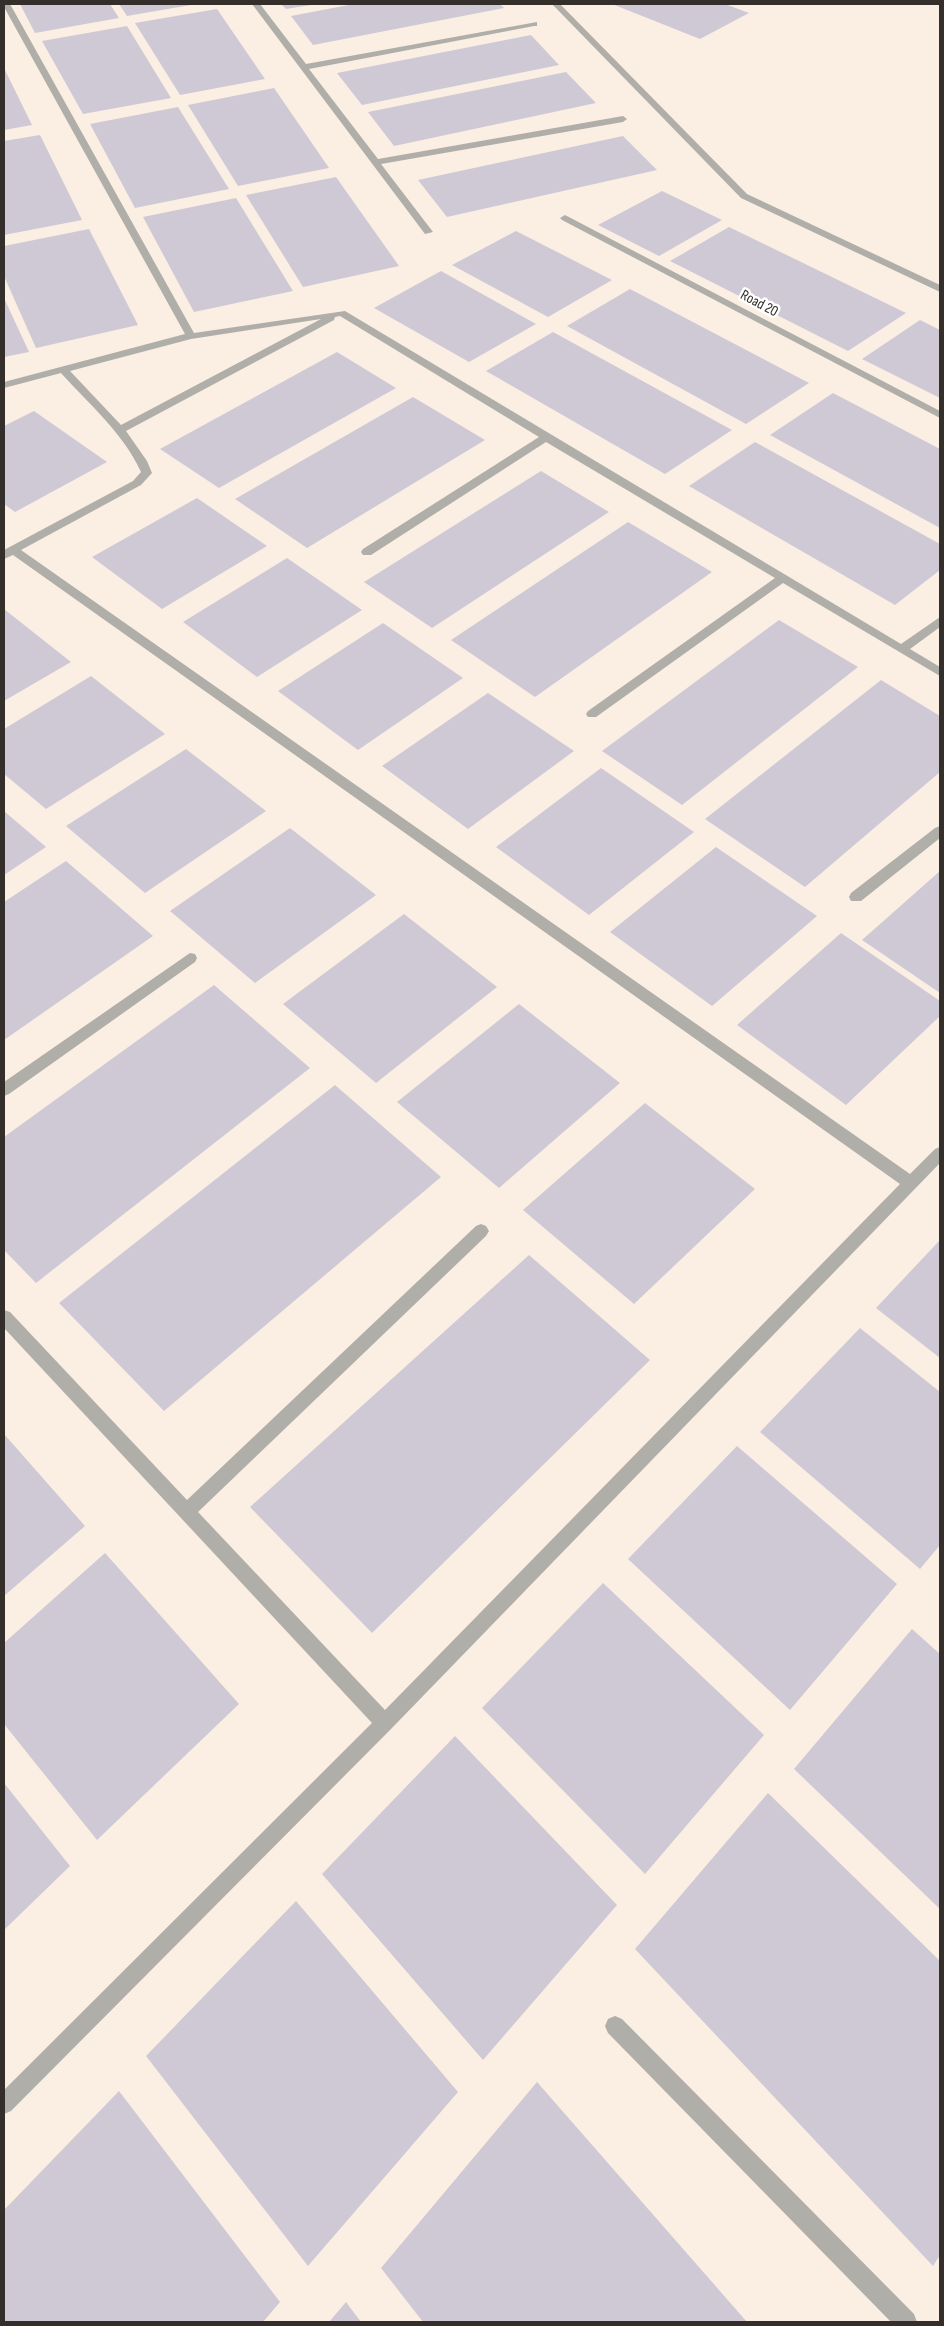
<!DOCTYPE html>
<style>
body{margin:0}
#map{position:relative;width:944px;height:2326px;overflow:hidden;background:#fbeee3;font-family:"Sofia Sans Condensed",sans-serif}
canvas{display:block}
.frame{position:absolute;inset:0;border:5px solid #342f2b;pointer-events:none}
</style>
<div id="map">
<canvas width="944" height="2326"></canvas>
<div class="frame"></div>
</div>
<script>
const context = document.querySelector('canvas').getContext('2d');
context.lineJoin = 'round';
function fillPath(path, color) { context.fillStyle = color; context.fill(path, 'evenodd'); }
function drawText(font, color, halo, rows, align = 'center') {
  context.font = font + ' "Sofia Sans Condensed",sans-serif'; context.lineWidth = 5; context.setLineDash([]); context.textBaseline = 'middle'; context.strokeStyle = halo; context.fillStyle = color; for (const [text, x, y, turn = 0] of rows) {
    context.save(); context.translate(x, y); context.rotate((+turn || 0) * Math.PI / 180); context.textAlign = isNaN(turn) ? turn : align; if (halo) context.strokeText(text, 0, 0); context.fillText(text, 0, 0); context.restore();
  }
}
const building = new Path2D(`
 M 20,4 L 110,4 L 119,18 L 35,33 Z
 M 119,4 L 191,4 L 191,5 L 127,16 Z
 M 281,4 L 311,4 L 311,5 L 286,9 Z
 M 354,4 L 500,4 L 504,8 L 313,45 L 291,16 Z
 M 612,4 L 725,4 L 749,13 L 700,39 Z
 M 217,9 L 265,79 L 180,95 L 135,23 Z
 M 127,26 L 171,98 L 83,114 L 42,41 Z
 M 531,35 L 559,65 L 362,105 L 337,73 Z
 M 4,68 L 32,125 L 4,130 Z
 M 566,72 L 596,103 L 394,146 L 368,112 Z
 M 274,88 L 329,168 L 238,186 L 188,105 Z
 M 178,107 L 229,189 L 135,208 L 90,124 Z
 M 40,135 L 82,220 L 4,235 L 4,141 Z
 M 623,136 L 657,170 L 447,217 L 418,180 Z
 M 336,177 L 399,266 L 303,287 L 246,195 Z
 M 662,191 L 722,220 L 659,256 L 598,225 Z
 M 236,198 L 293,291 L 194,312 L 143,217 Z
 M 729,227 L 906,313 L 848,351 L 670,261 Z
 M 89,229 L 138,325 L 36,348 L 4,276 L 4,246 Z
 M 516,231 L 612,280 L 548,317 L 452,265 Z
 M 441,271 L 536,324 L 469,362 L 374,308 Z
 M 630,289 L 809,383 L 746,424 L 567,326 Z
 M 4,298 L 29,352 L 4,357 Z
 M 920,320 L 940,330 L 940,398 L 862,359 Z
 M 553,332 L 732,430 L 665,474 L 486,371 Z
 M 337,352 L 396,388 L 219,488 L 160,449 Z
 M 833,393 L 940,449 L 940,528 L 770,435 Z
 M 413,397 L 485,440 L 307,548 L 235,499 Z
 M 34,411 L 107,462 L 15,512 L 4,504 L 4,426 Z
 M 755,442 L 940,544 L 940,570 L 895,605 L 689,486 Z
 M 541,471 L 609,512 L 432,628 L 364,582 Z
 M 197,498 L 267,546 L 162,609 L 92,557 Z
 M 628,522 L 712,572 L 535,697 L 451,640 Z
 M 287,558 L 362,610 L 257,677 L 183,622 Z
 M 4,609 L 71,662 L 4,701 Z
 M 779,620 L 858,667 L 682,805 L 602,751 Z
 M 383,623 L 463,678 L 358,750 L 278,691 Z
 M 91,676 L 165,734 L 46,809 L 4,774 L 4,729 Z
 M 881,680 L 940,716 L 940,772 L 805,887 L 705,819 Z
 M 488,693 L 574,751 L 468,829 L 382,766 Z
 M 186,749 L 266,811 L 145,893 L 66,826 Z
 M 601,768 L 694,832 L 589,915 L 496,847 Z
 M 4,811 L 46,847 L 4,875 Z
 M 290,828 L 376,895 L 255,983 L 170,911 Z
 M 716,847 L 817,916 L 712,1006 L 610,932 Z
 M 66,861 L 153,936 L 4,1040 L 4,902 Z
 M 940,871 L 940,993 L 862,940 Z
 M 404,914 L 497,987 L 376,1083 L 283,1004 Z
 M 841,933 L 940,1001 L 940,1016 L 846,1105 L 737,1025 Z
 M 214,985 L 310,1068 L 36,1283 L 4,1250 L 4,1137 Z
 M 519,1004 L 620,1083 L 499,1188 L 397,1102 Z
 M 335,1085 L 441,1177 L 164,1411 L 59,1303 Z
 M 645,1103 L 755,1189 L 634,1304 L 523,1210 Z
 M 940,1240 L 940,1358 L 876,1308 Z
 M 529,1255 L 650,1360 L 372,1633 L 250,1507 Z
 M 860,1328 L 940,1392 L 940,1545 L 920,1569 L 760,1432 Z
 M 4,1434 L 85,1526 L 4,1596 Z
 M 737,1446 L 897,1584 L 790,1710 L 628,1559 Z
 M 105,1553 L 239,1704 L 97,1840 L 4,1724 L 4,1643 Z
 M 603,1583 L 764,1735 L 645,1874 L 482,1708 Z
 M 912,1629 L 940,1654 L 940,1909 L 794,1769 Z
 M 455,1736 L 617,1905 L 483,2060 L 322,1874 Z
 M 4,1783 L 70,1866 L 4,1930 Z
 M 768,1793 L 940,1961 L 940,2255 L 933,2266 L 635,1949 Z
 M 296,1901 L 458,2092 L 308,2266 L 146,2056 Z
 M 537,2082 L 747,2322 L 423,2322 L 381,2268 Z
 M 119,2091 L 280,2302 L 263,2322 L 4,2322 L 4,2210 Z
 M 346,2302 L 361,2322 L 329,2322 Z`);
const minor = new Path2D(`
 M 4,4 L 10,4 L 194,333 L 345,311 L 901,644 L 940,617 L 940,627 L 910,649 L 940,667 L 940,676 L 783,583 L 596,717 L 588,717 L 586,714 L 588,711 L 775,578 L 546,442 L 371,555 L 363,555 L 361,552 L 363,549 L 539,437 L 340,316 L 335,317 L 334,320 L 126,431 L 147,461 L 152,473 L 141,485 L 21,550 L 910,1174 L 935,1149 L 940,1147 L 940,1163 L 391,1729 L 11,2111 L 4,2114 L 4,2090 L 372,1723 L 4,1328 L 4,1310 L 10,1312 L 187,1500 L 476,1226 L 481,1224 L 486,1226 L 489,1231 L 486,1236 L 198,1512 L 385,1710 L 900,1184 L 13,555 L 4,559 L 4,550 L 133,481 L 141,472 C 124,434 90,405 61,373 L 4,388 L 4,382 L 185,334 L 4,7 ZM 321,319 L 121,425 L 70,371 L 191,339 Z
 M 252,4 L 260,4 L 306,64 L 537,22 L 537,26 L 534,26 L 309,69 L 378,159 L 623,116 L 627,119 L 623,122 L 381,164 L 433,232 L 425,234 Z
 M 552,4 L 560,4 L 747,194 L 940,285 L 940,292 L 741,198 Z
 M 565,215 L 940,411 L 940,418 L 562,220 L 560,218 Z
 M 940,826 L 940,838 L 861,901 L 851,901 L 849,897 L 851,893 L 935,828 Z
 M 190,953 L 195,954 L 197,958 L 195,962 L 9,1094 L 4,1096 L 4,1082 Z
 M 615,2016 L 622,2019 L 914,2314 L 917,2322 L 891,2322 L 608,2033 L 605,2026 L 608,2019 Z`);
const farStreetnames = [
 ["Road 20",759,304,28]
];
fillPath(building, '#cfc9d6');
fillPath(minor, '#b0aea8');
drawText('15px', '#342f2b', '#fff', farStreetnames);
</script>
